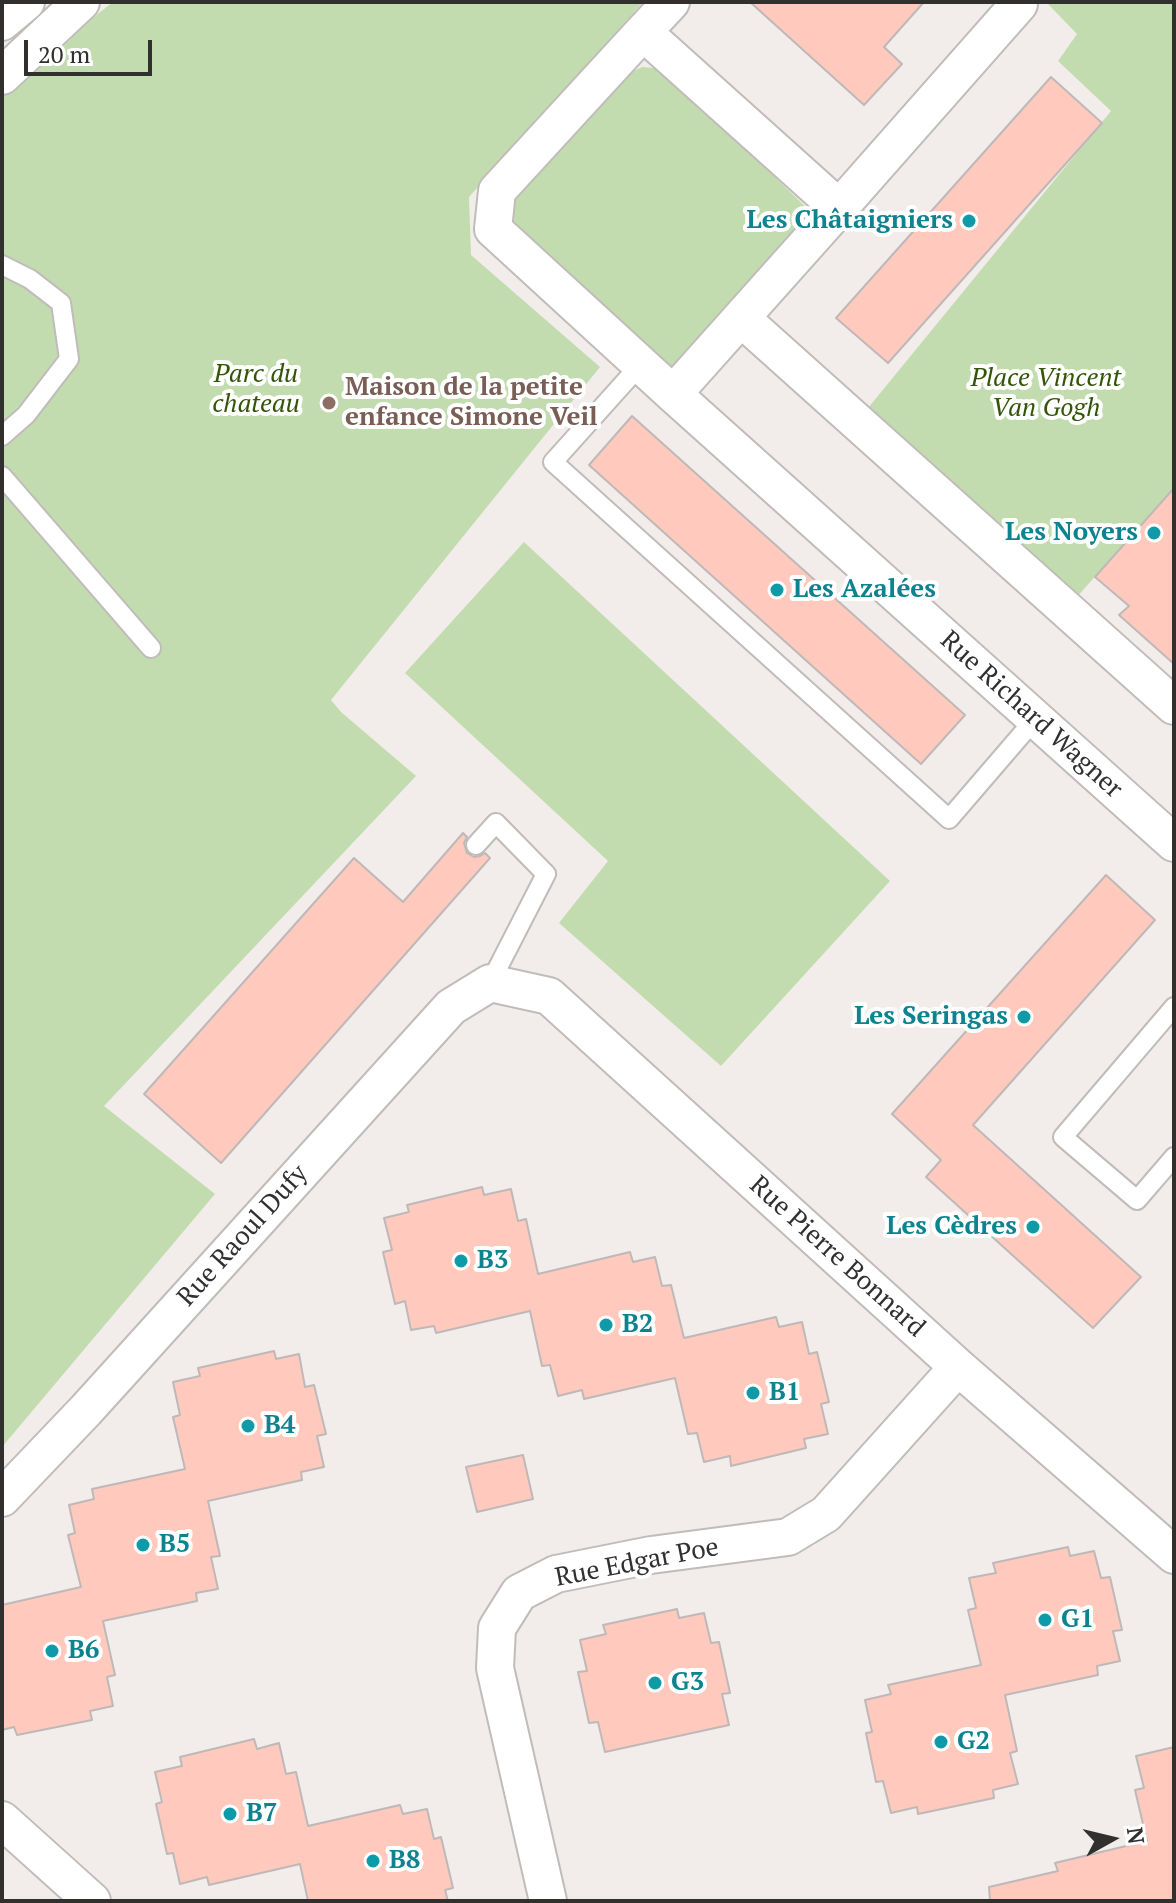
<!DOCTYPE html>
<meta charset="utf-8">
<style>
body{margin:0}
#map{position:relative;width:1176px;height:1903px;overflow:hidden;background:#f2edeb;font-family:"PT Serif",serif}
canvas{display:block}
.frame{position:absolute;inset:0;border:4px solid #31302f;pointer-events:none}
.north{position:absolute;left:1072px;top:1799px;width:80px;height:80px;-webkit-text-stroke:6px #fff;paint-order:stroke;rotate:82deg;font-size:22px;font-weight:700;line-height:32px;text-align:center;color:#31302f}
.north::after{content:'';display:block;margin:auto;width:28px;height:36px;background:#31302f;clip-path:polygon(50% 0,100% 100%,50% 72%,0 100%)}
.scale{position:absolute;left:24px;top:40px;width:128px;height:36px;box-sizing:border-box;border:4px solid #31302f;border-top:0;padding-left:10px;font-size:24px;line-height:28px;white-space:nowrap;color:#31302f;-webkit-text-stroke:6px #fff;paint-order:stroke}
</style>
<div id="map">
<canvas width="1176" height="1903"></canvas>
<div class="frame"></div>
<div class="north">N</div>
<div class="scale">20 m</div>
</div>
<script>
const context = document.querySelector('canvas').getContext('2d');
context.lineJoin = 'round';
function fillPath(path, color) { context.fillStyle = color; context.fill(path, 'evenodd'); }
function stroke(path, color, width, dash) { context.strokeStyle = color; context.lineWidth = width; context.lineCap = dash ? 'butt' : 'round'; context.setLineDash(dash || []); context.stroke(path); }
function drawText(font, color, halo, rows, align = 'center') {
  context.font = font + ' "PT Serif",serif'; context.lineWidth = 8; context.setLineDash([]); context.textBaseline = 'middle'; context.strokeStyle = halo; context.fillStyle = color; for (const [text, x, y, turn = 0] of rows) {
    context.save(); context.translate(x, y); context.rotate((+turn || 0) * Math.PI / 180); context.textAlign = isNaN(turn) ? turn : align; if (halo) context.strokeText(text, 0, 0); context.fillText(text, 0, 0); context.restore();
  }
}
const green = new Path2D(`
 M 113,2 L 643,2 L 469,197 L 471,255 L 600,367 L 331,700 L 341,712 L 416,776 L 104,1106 L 215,1194 L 2,1447 L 2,89 Z
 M 1046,2 L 1174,3 L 1174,487 L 1076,598 L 868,408 L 1111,111 L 1058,61 L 1077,34 Z
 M 642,67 L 654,68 L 668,75 L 808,209 L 807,222 L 673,394 L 510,234 L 509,206 L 625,75 Z
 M 524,542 L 890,881 L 721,1066 L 559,923 L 608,861 L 405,673 Z`);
const building = new Path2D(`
 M 750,2 L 924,2 L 884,47 L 902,64 L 864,105 Z
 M 1051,77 L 1102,123 L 888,363 L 836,318 Z
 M 632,416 L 965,715 L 921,764 L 589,465 Z
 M 1174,488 L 1174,664 L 1119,615 L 1129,606 L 1095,577 Z
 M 463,833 L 467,837 L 464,843 L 467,853 L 474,857 L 480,856 L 485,853 L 490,858 L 221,1163 L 144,1094 L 354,858 L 403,902 Z
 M 1106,875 L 1155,920 L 973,1125 L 1141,1277 L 1093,1328 L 926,1177 L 941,1160 L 892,1114 Z
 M 482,1187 L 484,1195 L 511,1189 L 518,1221 L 526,1219 L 538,1274 L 630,1252 L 633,1262 L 655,1257 L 662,1286 L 671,1285 L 684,1338 L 776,1317 L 779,1327 L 802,1322 L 809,1354 L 817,1352 L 829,1402 L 821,1404 L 828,1434 L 804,1439 L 806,1448 L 731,1466 L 730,1456 L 704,1462 L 697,1433 L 688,1434 L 675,1378 L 584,1399 L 582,1390 L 558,1396 L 550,1365 L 542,1366 L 530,1311 L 436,1333 L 434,1326 L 411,1330 L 405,1301 L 395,1304 L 383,1252 L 392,1250 L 384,1218 L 409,1212 L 407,1205 Z
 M 274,1351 L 276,1359 L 299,1354 L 305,1387 L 314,1385 L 326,1434 L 317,1436 L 324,1467 L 301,1472 L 302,1480 L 208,1501 L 220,1556 L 211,1557 L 218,1589 L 196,1593 L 197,1601 L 103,1621 L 115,1675 L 107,1677 L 113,1706 L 90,1711 L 92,1720 L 17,1735 L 14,1727 L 2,1730 L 2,1605 L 81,1587 L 68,1535 L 75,1533 L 69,1505 L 94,1499 L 92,1489 L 185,1469 L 173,1417 L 180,1415 L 173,1382 L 200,1376 L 198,1368 Z
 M 523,1455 L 533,1499 L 477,1512 L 466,1467 Z
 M 1068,1547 L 1070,1556 L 1094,1551 L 1101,1578 L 1110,1577 L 1122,1630 L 1113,1631 L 1120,1661 L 1097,1666 L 1098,1675 L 1005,1695 L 1017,1751 L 1010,1753 L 1018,1784 L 993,1790 L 994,1798 L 918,1814 L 917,1807 L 891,1813 L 883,1781 L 876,1782 L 866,1733 L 872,1732 L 865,1700 L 891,1694 L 888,1685 L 981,1665 L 968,1610 L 976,1608 L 969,1578 L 996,1573 L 993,1563 Z
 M 677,1609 L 679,1618 L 704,1613 L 711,1643 L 719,1642 L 730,1693 L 722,1694 L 729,1725 L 605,1752 L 598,1722 L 589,1723 L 578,1672 L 587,1671 L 580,1640 L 606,1634 L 603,1625 Z
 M 254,1739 L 257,1749 L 279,1743 L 286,1774 L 296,1772 L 308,1826 L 400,1805 L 403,1814 L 427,1809 L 434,1839 L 441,1837 L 453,1888 L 445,1890 L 448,1901 L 308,1901 L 300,1864 L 209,1885 L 207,1877 L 180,1884 L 173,1853 L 167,1854 L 156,1804 L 162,1802 L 155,1772 L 182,1766 L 180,1757 Z
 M 1174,1747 L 1174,1901 L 990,1901 L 989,1887 L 1058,1871 L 1055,1863 L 1147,1841 L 1135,1790 L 1144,1788 L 1136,1756 Z`);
const service = new Path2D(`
 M 2,265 L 30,279 L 61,303 L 69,359 L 26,415 L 2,436
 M 641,364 L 553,462 L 949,819 L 1035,719
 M 2,476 L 151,648
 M 476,845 L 496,823 L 546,874 L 490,983
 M 1174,1007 L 1063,1137 L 1137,1200 L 1174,1157`);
const minor = new Path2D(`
 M 671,2 L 643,32 L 839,208 L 673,394
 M 2,22 L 26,2
 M 643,32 L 497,191 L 493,229 L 673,394 L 1174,843
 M 2,76 L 81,2
 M 839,208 L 1019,4
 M 741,318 L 1174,706
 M 2,1498 L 86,1410 L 451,1007 L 490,983 L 549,996 L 958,1367 L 1174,1555
 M 2,1820 L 92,1901
 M 548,1901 L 495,1668 L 497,1628 L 519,1593 L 556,1574 L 651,1555 L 788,1537 L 826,1514 L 958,1367`);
const markers = [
 [969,221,8,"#0f9aa8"],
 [329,403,8,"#8d6e63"],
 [1154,533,8,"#0f9aa8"],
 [777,590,8,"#0f9aa8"],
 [1024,1017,8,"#0f9aa8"],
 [1033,1227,8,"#0f9aa8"],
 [461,1261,8,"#0f9aa8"],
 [606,1325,8,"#0f9aa8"],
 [753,1393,8,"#0f9aa8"],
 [248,1426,8,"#0f9aa8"],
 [143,1545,8,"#0f9aa8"],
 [1045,1620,8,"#0f9aa8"],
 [52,1651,8,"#0f9aa8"],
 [655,1683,8,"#0f9aa8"],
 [941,1742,8,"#0f9aa8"],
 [230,1814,8,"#0f9aa8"],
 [373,1861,8,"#0f9aa8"]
];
const cultureNames = [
 ["Les Châtaigniers",953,221,"right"],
 ["Les Noyers",1138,533,"right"],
 ["Les Azalées",793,590],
 ["Les Seringas",1008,1017,"right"],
 ["Les Cèdres",1017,1227,"right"],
 ["B3",477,1261],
 ["B2",622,1325],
 ["B1",769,1393],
 ["B4",264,1426],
 ["B5",159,1545],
 ["G1",1061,1620],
 ["B6",68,1651],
 ["G3",671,1683],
 ["G2",957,1742],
 ["B7",246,1814],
 ["B8",389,1861]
];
const parkNames = [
 ["Parc du",256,375],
 ["chateau",256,405],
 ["Place Vincent",1046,379],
 ["Van Gogh",1046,409]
];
const educationNames = [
 ["Maison de la petite",345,388],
 ["enfance Simone Veil",345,418]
];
const streetNames = [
 ["Rue Richard Wagner",1031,715,42],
 ["Rue Raoul Dufy",243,1236,-48],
 ["Rue Pierre Bonnard",837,1257,42],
 ["Rue Edgar Poe",637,1563,-11]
];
fillPath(green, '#c2dcb0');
fillPath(building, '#ffcabd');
stroke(building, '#beb9b8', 2);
stroke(service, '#c0bcba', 22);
stroke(minor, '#c0bcba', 40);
stroke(service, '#fff', 18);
stroke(minor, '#fff', 36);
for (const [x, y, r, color] of markers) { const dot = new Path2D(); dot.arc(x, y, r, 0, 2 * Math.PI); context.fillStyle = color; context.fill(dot); stroke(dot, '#fff', 3); }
drawText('bold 26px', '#0d838f', '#fff', cultureNames, 'left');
drawText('italic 26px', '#325507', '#fff', parkNames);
drawText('bold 26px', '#785e54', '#fff', educationNames, 'left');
drawText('26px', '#31302f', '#fff', streetNames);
</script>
